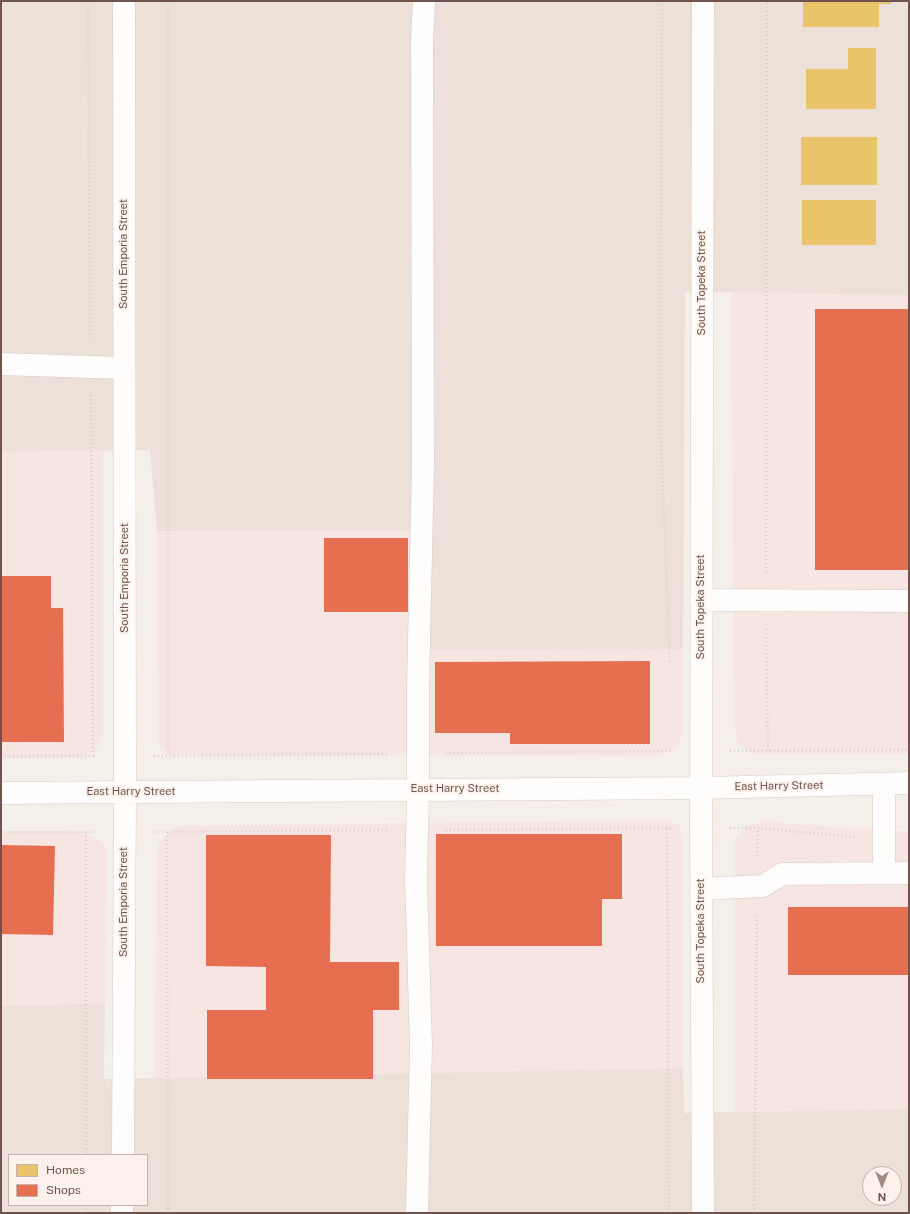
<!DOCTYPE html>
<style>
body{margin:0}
#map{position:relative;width:910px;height:1214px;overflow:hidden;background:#f5efea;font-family:"Public Sans",sans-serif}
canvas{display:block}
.frame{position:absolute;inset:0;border:2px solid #70534d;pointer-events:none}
.legend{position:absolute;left:8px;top:1154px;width:140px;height:52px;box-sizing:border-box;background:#fdf2eb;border:1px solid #c5b2ac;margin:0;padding:5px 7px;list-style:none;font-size:12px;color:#70534d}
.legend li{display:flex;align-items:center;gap:8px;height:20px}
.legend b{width:20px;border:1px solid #c5b2ac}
.north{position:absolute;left:862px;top:1166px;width:40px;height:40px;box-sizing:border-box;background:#fdf2eb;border:1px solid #c5b2ac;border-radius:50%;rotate:180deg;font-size:11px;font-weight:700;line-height:16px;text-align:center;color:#70534d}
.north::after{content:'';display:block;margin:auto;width:14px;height:18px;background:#9f8a84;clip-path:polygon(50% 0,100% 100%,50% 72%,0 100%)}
</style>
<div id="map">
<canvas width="910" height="1214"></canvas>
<div class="frame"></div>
<ul class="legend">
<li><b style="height:11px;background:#e9c46a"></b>Homes</li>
<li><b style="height:11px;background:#e76f51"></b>Shops</li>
</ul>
<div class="north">N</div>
</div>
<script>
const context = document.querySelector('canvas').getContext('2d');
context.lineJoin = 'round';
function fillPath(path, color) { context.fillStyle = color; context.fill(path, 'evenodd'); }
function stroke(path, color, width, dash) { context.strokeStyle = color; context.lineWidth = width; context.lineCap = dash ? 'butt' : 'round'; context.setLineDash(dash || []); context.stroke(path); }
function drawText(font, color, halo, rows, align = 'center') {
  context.font = font + ' "Public Sans",sans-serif'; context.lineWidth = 4; context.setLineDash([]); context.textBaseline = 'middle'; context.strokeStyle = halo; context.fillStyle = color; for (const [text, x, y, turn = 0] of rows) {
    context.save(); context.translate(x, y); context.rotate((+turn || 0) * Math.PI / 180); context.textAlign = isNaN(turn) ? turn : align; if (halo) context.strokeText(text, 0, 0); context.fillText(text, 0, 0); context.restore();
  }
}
const residential = new Path2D(`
 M 1,1 L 909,1 L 909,295 L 685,292 L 683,649 L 419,650 L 419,531 L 157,531 L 150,450 L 1,452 Z
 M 105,1003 L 104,1079 L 683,1068 L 684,1113 L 909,1109 L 909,1213 L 1,1213 L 1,1006 ZM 9,1155 L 147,1155 L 147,1205 L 9,1205 ZM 870,1174 L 894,1174 L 894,1198 L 870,1198 Z`);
const commercial = new Path2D(`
 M 731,292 L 909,295 L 909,754 L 753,754 L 738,743 L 734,723 Z
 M 103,450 L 103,735 L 95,752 L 79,756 L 1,757 L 1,452 Z
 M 157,531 L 419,531 L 419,650 L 683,649 L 683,735 L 676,748 L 660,756 L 171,755 L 158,745 Z
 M 667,820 L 678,824 L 683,837 L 683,1068 L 155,1078 L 157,857 L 159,842 L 176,826 Z
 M 767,820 L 792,824 L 909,832 L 909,1109 L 735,1112 L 735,840 L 746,826 Z
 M 1,831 L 67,831 L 84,832 L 100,840 L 107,850 L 105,1003 L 1,1006 Z`);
const homes = new Path2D(`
 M 803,1 L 891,1 L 891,4 L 879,4 L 879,27 L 803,27 Z
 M 848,48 L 876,48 L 876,109 L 806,109 L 806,69 L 848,69 Z
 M 801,137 L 877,137 L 877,185 L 801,185 Z
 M 802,200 L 876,200 L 876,245 L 802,245 Z`);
const shops = new Path2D(`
 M 815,309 L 909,309 L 909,570 L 815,570 Z
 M 324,538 L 408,538 L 408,612 L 324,612 Z
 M 1,576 L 51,576 L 51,608 L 63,608 L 64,742 L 1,742 Z
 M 650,661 L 650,744 L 510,744 L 510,733 L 435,733 L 435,662 Z
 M 436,834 L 622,834 L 622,899 L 602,899 L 602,946 L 436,946 Z
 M 206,835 L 331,835 L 330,962 L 399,962 L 399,1010 L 373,1010 L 373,1079 L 207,1079 L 207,1010 L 266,1010 L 266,967 L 206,966 Z
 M 1,845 L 55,846 L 53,935 L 1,934 Z
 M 788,907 L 909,907 L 909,975 L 788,975 Z`);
const path = new Path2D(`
 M 88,1 L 90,338
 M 168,1 L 168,756
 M 662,1 L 660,418 L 670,663
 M 91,395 L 93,756
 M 766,572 L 767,1
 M 766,629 L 768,751
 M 730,751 L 909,750
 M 446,753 L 673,751
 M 154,756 L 389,754
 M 1,757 L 97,756
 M 730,828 L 758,828 L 855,837
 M 667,829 L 669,1213
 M 446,830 L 673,828
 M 1,832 L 97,832
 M 86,832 L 86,1155
 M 154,832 L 389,830
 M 167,832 L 168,1213
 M 757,856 L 758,828
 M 86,1205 L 86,1213
 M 754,1213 L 757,915`);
const minor = new Path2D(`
 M 703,1 L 701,828 L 703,1213
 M 1,364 L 124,368
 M 701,600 L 909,601
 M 884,784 L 884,873
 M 1,793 L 701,788 L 909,783
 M 701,889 L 763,886 L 782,874 L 909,873
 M 123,1155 L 125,793 L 124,1
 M 122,1213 L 122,1205
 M 417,1213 L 421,1045 L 416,880 L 418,790 L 418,686 L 423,465 L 422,40 L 424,1`);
const streetNames = [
 ["South Emporia Street",124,254,-90],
 ["South Topeka Street",702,283,-90],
 ["South Emporia Street",125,578,-90],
 ["South Topeka Street",701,607,-90],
 ["East Harry Street",779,786,-1],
 ["East Harry Street",455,789],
 ["East Harry Street",131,792],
 ["South Emporia Street",124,902,-90],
 ["South Topeka Street",701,931,-90]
];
fillPath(residential, '#ede0d8');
fillPath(commercial, '#f7e5e1');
fillPath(homes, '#e9c46a');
fillPath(shops, '#e76f51');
stroke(minor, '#d4cac6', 23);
stroke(path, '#d7cdcb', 2.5, [1, 3]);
stroke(minor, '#fefdfc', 22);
drawText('11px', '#70534d', '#fdf2eb', streetNames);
</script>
